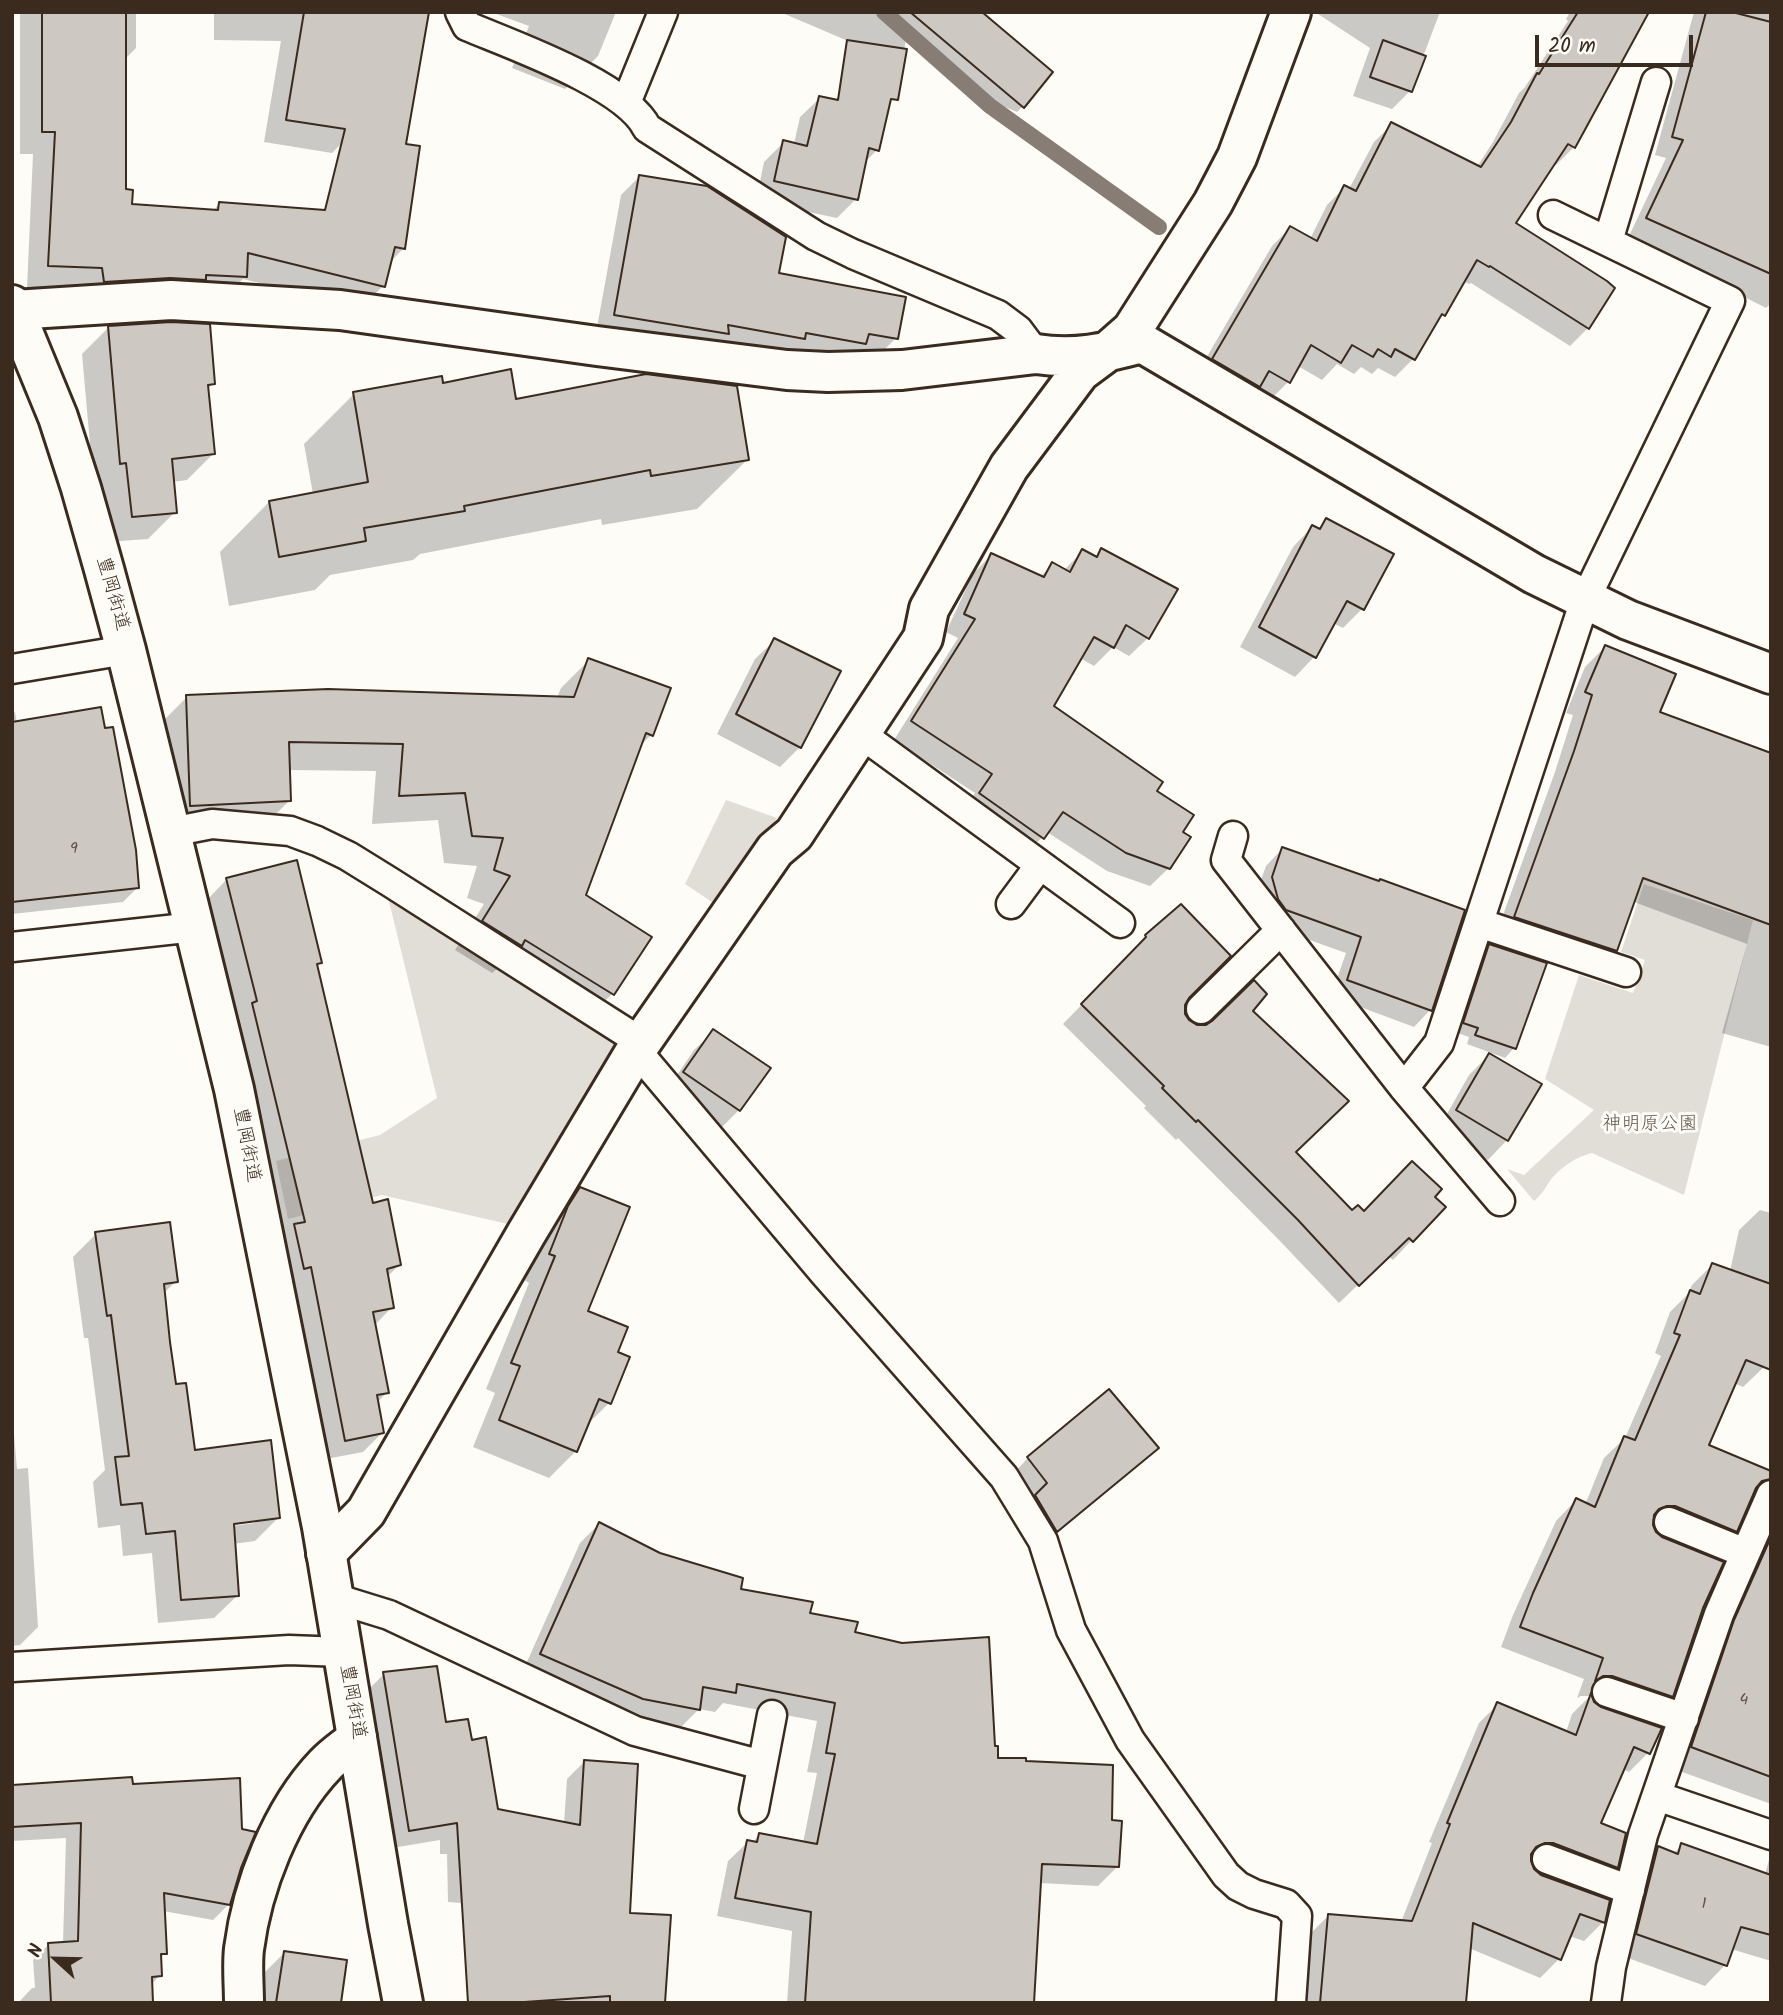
<!DOCTYPE html>
<meta charset="utf-8">
<style>
body{margin:0}
#map{position:relative;width:1783px;height:2015px;overflow:hidden;background:#fdfcf7;font-family:Kalam,sans-serif}
canvas{display:block}
.frame{position:absolute;inset:0;border:14px solid #3b2a1e;pointer-events:none}
.north{position:absolute;left:21px;top:1924px;width:70px;height:70px;-webkit-text-stroke:5px #fdfcf7;paint-order:stroke;rotate:292deg;font-size:19px;font-weight:700;line-height:28px;text-align:center;color:#3b2a1e}
.north::after{content:'';display:block;margin:auto;width:24px;height:32px;background:#3b2a1e;clip-path:polygon(50% 0,100% 100%,50% 72%,0 100%)}
.scale{position:absolute;left:1535px;top:35px;width:158px;height:32px;box-sizing:border-box;border:4px solid #3b2a1e;border-top:0;padding-left:9px;font-size:21px;line-height:24px;white-space:nowrap;color:#3b2a1e;-webkit-text-stroke:5px #fdfcf7;paint-order:stroke}
</style>
<div id="map">
<canvas width="1783" height="2015"></canvas>
<div class="frame"></div>
<div class="north">N</div>
<div class="scale">20 m</div>
</div>
<script>
const context = document.querySelector('canvas').getContext('2d');
context.lineJoin = 'round';
function fillPath(path, color) { context.fillStyle = color; context.fill(path, 'evenodd'); }
function stroke(path, color, width, dash) { context.strokeStyle = color; context.lineWidth = width; context.lineCap = dash ? 'butt' : 'round'; context.setLineDash(dash || []); context.stroke(path); }
function drawText(font, color, halo, rows, align = 'center') {
  context.font = font + ' Kalam,"Klee One",sans-serif'; context.lineWidth = 6; context.setLineDash([]); context.textBaseline = 'middle'; context.strokeStyle = halo; context.fillStyle = color; for (const [text, x, y, turn = 0] of rows) {
    context.save(); context.translate(x, y); context.rotate((+turn || 0) * Math.PI / 180); context.textAlign = isNaN(turn) ? turn : align; if (halo) context.strokeText(text, 0, 0); context.fillText(text, 0, 0); context.restore();
  }
}
const green = new Path2D(`
 M 726,800 L 777,818 L 718,906 L 685,884 Z
 M 1644,884 L 1753,920 L 1684,1195 L 1592,1153 C 1576,1157 1564,1165 1552,1178 C 1546,1186 1543,1194 1534,1201 L 1507,1169 L 1524,1175 L 1594,1110 L 1545,1079 L 1579,975 L 1633,993 L 1645,960 L 1621,952 Z
 M 386,889 L 617,1040 L 620,1051 L 512,1225 L 382,1195 L 288,1219 L 276,1161 L 380,1135 L 437,1098 Z`);
const shadow = new Path2D(`
 M 136,12 L 136,48 L 124,60 L 124,191 L 130,206 L 212,212 L 219,204 L 404,248 L 389,263 L 383,286 L 361,308 L 243,279 L 223,299 L 27,288 L 33,154 L 20,154 L 20,13 Z
 M 214,12 L 358,12 L 354,131 L 332,153 L 264,142 L 281,41 L 214,40 Z
 M 491,12 L 616,12 L 598,56 L 565,89 L 512,68 L 529,26 Z
 M 780,12 L 979,12 L 1026,103 L 1017,112 L 1000,105 L 908,28 L 904,51 L 895,61 Z
 M 1319,12 L 1440,12 L 1410,91 L 1392,109 L 1353,96 L 1370,48 L 1318,14 Z
 M 1570,12 L 1647,12 L 1574,147 L 1556,165 L 1553,164 L 1513,224 L 1588,328 L 1570,346 L 1471,283 L 1469,284 L 1463,281 L 1443,315 L 1433,325 L 1413,359 L 1395,377 L 1378,368 L 1372,374 L 1361,367 L 1354,374 L 1337,364 L 1322,380 L 1298,366 L 1288,382 L 1270,400 L 1195,377 L 1272,246 L 1290,228 L 1310,239 L 1327,205 L 1345,187 L 1349,189 L 1374,142 L 1392,124 L 1477,167 L 1493,142 L 1519,93 L 1525,87 L 1568,21 L 1566,19 Z
 M 1694,12 L 1771,12 L 1771,303 L 1766,308 L 1717,283 L 1719,278 L 1629,236 L 1666,158 L 1655,155 Z
 M 820,98 L 877,150 L 864,163 L 856,199 L 837,218 L 756,201 L 764,162 L 784,142 L 794,144 L 800,117 Z
 M 639,177 L 777,274 L 896,338 L 878,356 L 846,362 L 596,333 L 621,195 Z
 M 108,328 L 213,383 L 207,390 L 213,454 L 187,480 L 172,482 L 175,512 L 148,539 L 106,542 L 94,489 L 82,354 Z
 M 442,385 L 514,401 L 747,460 L 697,509 L 602,525 L 601,519 L 420,554 L 413,560 L 330,575 L 315,590 L 229,606 L 220,552 L 269,502 L 313,494 L 304,444 L 354,394 Z
 M 1327,520 L 1362,609 L 1343,628 L 1333,623 L 1314,657 L 1295,677 L 1240,647 L 1293,547 L 1312,527 L 1317,530 Z
 M 1102,550 L 1148,638 L 1129,656 L 1113,647 L 1094,666 L 1080,658 L 1052,706 L 1155,791 L 1181,832 L 1169,868 L 1150,886 L 1107,871 L 1047,832 L 1024,856 L 962,812 L 975,793 L 894,740 L 958,638 L 946,632 L 973,574 L 991,555 L 1040,577 L 1053,564 L 1064,570 L 1083,551 L 1094,558 Z
 M 775,640 L 800,747 L 780,767 L 717,734 L 755,659 Z
 M 1605,647 L 1658,713 L 1771,755 L 1771,1047 L 1722,1033 L 1747,944 L 1634,902 L 1616,950 L 1596,970 L 1495,937 L 1555,772 L 1573,715 L 1566,713 L 1585,667 Z
 M 589,660 L 651,735 L 639,747 L 584,895 L 649,937 L 612,994 L 584,1022 L 498,968 L 492,973 L 455,950 L 484,904 L 467,898 L 477,866 L 444,863 L 438,820 L 372,824 L 376,771 L 288,770 L 289,801 L 261,829 L 163,833 L 159,725 L 187,697 L 557,698 L 561,688 Z
 M 15,712 L 17,723 L 138,887 L 123,902 L 12,914 L 12,713 Z
 M 1282,849 L 1430,1010 L 1414,1027 L 1331,996 L 1346,953 L 1270,926 L 1256,894 L 1266,866 Z
 M 227,879 L 320,962 L 316,966 L 372,1205 L 399,1265 L 387,1277 L 392,1307 L 374,1326 L 387,1392 L 377,1403 L 383,1432 L 363,1452 L 326,1459 L 276,1246 L 284,1237 L 233,1024 L 238,1020 L 208,899 Z
 M 1181,906 L 1187,997 L 1183,1005 L 1183,1014 L 1187,1021 L 1197,1027 L 1206,1027 L 1251,1011 L 1294,1153 L 1352,1213 L 1364,1213 L 1432,1198 L 1443,1207 L 1393,1260 L 1388,1256 L 1339,1303 L 1278,1239 L 1178,1138 L 1176,1140 L 1144,1108 L 1146,1106 L 1063,1024 L 1128,957 L 1127,956 Z
 M 1490,946 L 1514,1048 L 1505,1058 L 1467,1044 L 1469,1037 L 1455,1032 L 1480,955 Z
 M 714,1031 L 768,1068 L 739,1110 L 719,1130 L 665,1093 L 694,1050 Z
 M 1489,1055 L 1507,1140 L 1488,1160 L 1438,1130 L 1469,1075 Z
 M 580,1189 L 586,1312 L 616,1353 L 609,1403 L 586,1426 L 576,1451 L 549,1478 L 473,1447 L 495,1393 L 486,1389 L 529,1283 L 524,1280 L 542,1235 L 553,1216 Z
 M 1760,1210 L 1771,1213 L 1771,1349 L 1764,1367 L 1743,1387 L 1734,1383 L 1706,1446 L 1771,1472 L 1771,1804 L 1671,1768 L 1758,1500 L 1749,1498 L 1735,1531 L 1715,1551 L 1651,1525 L 1702,1608 L 1671,1696 L 1651,1716 L 1590,1696 L 1581,1696 L 1577,1698 L 1584,1679 L 1501,1647 L 1513,1615 L 1556,1521 L 1576,1500 L 1585,1505 L 1604,1458 L 1625,1438 L 1661,1356 L 1655,1353 L 1670,1312 L 1688,1294 L 1692,1285 L 1712,1265 L 1730,1271 L 1739,1230 Z
 M 96,1234 L 176,1281 L 163,1294 L 175,1386 L 193,1452 L 278,1518 L 255,1541 L 233,1544 L 238,1595 L 214,1618 L 158,1623 L 152,1553 L 123,1556 L 120,1525 L 98,1528 L 93,1482 L 105,1470 L 88,1338 L 84,1338 L 73,1257 ZM 255,1520 L 255,1523 L 225,1527 L 225,1523 Z
 M 12,1411 L 17,1469 L 28,1468 L 38,1627 L 20,1645 L 12,1646 Z
 M 1156,1448 L 1137,1467 L 1037,1550 L 1009,1478 L 1028,1458 Z
 M 599,1524 L 659,1555 L 739,1590 L 853,1633 L 996,1759 L 1110,1822 L 1117,1867 L 1098,1886 L 1039,1883 L 1032,2003 L 787,2003 L 792,1931 L 717,1916 L 728,1861 L 748,1842 L 752,1843 L 760,1834 L 803,1843 L 817,1773 L 807,1772 L 817,1721 L 723,1703 L 715,1712 L 699,1709 L 679,1729 L 623,1718 L 522,1673 L 580,1543 Z
 M 384,1674 L 445,1724 L 471,1742 L 497,1811 L 564,1824 L 567,1779 L 584,1762 L 628,1914 L 663,2003 L 476,2003 L 474,1904 L 448,1902 L 447,1854 L 440,1854 L 440,1840 L 392,1848 L 366,1692 Z
 M 1590,1696 L 1593,1704 L 1648,1753 L 1629,1772 L 1623,1769 L 1599,1824 L 1616,1867 L 1597,1886 L 1529,1861 L 1532,1870 L 1603,1922 L 1584,1941 L 1569,1936 L 1559,1959 L 1540,1978 L 1469,1948 L 1464,2003 L 1303,2003 L 1310,1934 L 1329,1915 L 1401,1922 L 1432,1843 L 1429,1842 L 1479,1723 L 1498,1704 L 1566,1732 L 1572,1714 Z
 M 12,1786 L 131,1786 L 239,1867 L 229,1904 L 213,1920 L 163,1911 L 165,1953 L 159,1959 L 160,1975 L 151,1985 L 152,2003 L 18,2003 L 32,1988 L 35,1988 L 33,1960 L 49,1944 L 63,1943 L 66,1838 L 12,1841 Z
 M 1682,1845 L 1765,1875 L 1771,1852 L 1771,1961 L 1731,1949 L 1725,1965 L 1705,1986 L 1617,1954 L 1638,1868 L 1658,1848 L 1673,1854 Z
 M 284,1953 L 339,2003 L 260,2003 L 265,1972 Z`);
const stream = new Path2D(`
 M 884,12 L 990,106 L 1159,227`);
const building = new Path2D(`
 M 42,12 L 126,12 L 126,189 L 133,190 L 132,204 L 218,210 L 219,202 L 325,210 L 345,129 L 286,120 L 304,12 L 429,12 L 406,144 L 420,146 L 405,249 L 395,247 L 385,287 L 248,253 L 247,277 L 206,275 L 206,280 L 170,278 L 104,282 L 102,268 L 48,266 L 55,132 L 42,132 Z
 M 910,12 L 982,12 L 1053,72 L 1024,108 Z
 M 1578,12 L 1649,12 L 1575,148 L 1568,144 L 1516,223 L 1607,281 L 1615,288 L 1589,329 L 1490,266 L 1489,267 L 1477,260 L 1445,316 L 1442,314 L 1415,360 L 1395,349 L 1391,357 L 1378,349 L 1373,357 L 1352,345 L 1341,363 L 1311,345 L 1290,383 L 1269,371 L 1260,387 L 1212,359 L 1290,226 L 1317,241 L 1344,185 L 1356,191 L 1391,122 L 1481,167 L 1511,122 L 1537,73 L 1539,74 Z
 M 1706,12 L 1732,12 L 1771,22 L 1771,274 L 1646,218 L 1683,140 L 1672,137 Z
 M 847,40 L 907,49 L 898,100 L 891,99 L 879,151 L 869,148 L 858,200 L 774,181 L 783,140 L 807,146 L 819,96 L 838,100 Z
 M 1383,40 L 1426,56 L 1412,92 L 1370,77 Z
 M 639,175 L 707,186 L 786,237 L 779,273 L 906,297 L 898,339 L 869,334 L 866,344 L 806,333 L 805,339 L 728,325 L 729,334 L 614,315 Z
 M 171,322 L 210,324 L 215,384 L 208,385 L 215,454 L 172,459 L 177,513 L 132,517 L 126,463 L 120,464 L 108,326 Z
 M 511,369 L 516,399 L 646,374 L 737,386 L 749,460 L 651,476 L 650,470 L 464,506 L 465,511 L 364,528 L 366,541 L 279,557 L 269,501 L 368,482 L 353,392 L 442,376 L 443,383 Z
 M 1326,518 L 1394,554 L 1364,610 L 1347,601 L 1316,658 L 1259,627 L 1312,525 L 1320,529 Z
 M 1101,548 L 1178,589 L 1149,639 L 1126,625 L 1114,648 L 1094,637 L 1054,706 L 1163,782 L 1157,791 L 1194,815 L 1183,832 L 1191,837 L 1170,869 L 1126,853 L 1063,812 L 1044,839 L 979,793 L 992,774 L 911,721 L 975,619 L 964,614 L 991,553 L 1044,577 L 1052,562 L 1070,572 L 1082,549 L 1097,557 Z
 M 774,638 L 841,671 L 801,748 L 736,714 Z
 M 1605,645 L 1676,674 L 1660,712 L 1771,753 L 1771,925 L 1643,878 L 1617,951 L 1514,917 L 1574,751 L 1592,695 L 1585,692 Z
 M 588,658 L 671,688 L 653,736 L 646,733 L 586,895 L 652,937 L 614,995 L 525,940 L 522,946 L 482,921 L 510,876 L 494,870 L 503,838 L 472,836 L 465,793 L 399,796 L 403,744 L 289,742 L 291,801 L 190,806 L 186,695 L 328,689 L 574,697 Z
 M 101,707 L 105,728 L 113,727 L 136,850 L 139,888 L 12,902 L 12,722 Z
 M 1282,847 L 1379,881 L 1380,879 L 1465,910 L 1432,1011 L 1347,980 L 1361,937 L 1286,910 L 1278,899 L 1272,877 Z
 M 297,860 L 322,963 L 317,964 L 373,1203 L 388,1199 L 401,1265 L 387,1269 L 394,1308 L 373,1312 L 389,1393 L 377,1395 L 384,1433 L 345,1441 L 311,1267 L 304,1269 L 294,1224 L 305,1222 L 252,1003 L 257,1001 L 226,878 Z
 M 1181,904 L 1231,956 L 1189,998 L 1185,1005 L 1185,1014 L 1189,1020 L 1197,1025 L 1206,1025 L 1212,1021 L 1254,980 L 1267,994 L 1253,1011 L 1349,1101 L 1296,1152 L 1352,1210 L 1358,1205 L 1364,1211 L 1412,1161 L 1442,1189 L 1435,1197 L 1446,1207 L 1413,1242 L 1409,1238 L 1359,1286 L 1298,1220 L 1198,1120 L 1196,1122 L 1162,1088 L 1164,1086 L 1081,1004 L 1146,937 L 1145,935 Z
 M 1489,944 L 1547,963 L 1516,1049 L 1475,1035 L 1478,1028 L 1463,1023 Z
 M 713,1029 L 771,1068 L 740,1111 L 683,1072 Z
 M 1489,1053 L 1542,1084 L 1508,1141 L 1456,1110 Z
 M 580,1187 L 630,1207 L 588,1311 L 628,1327 L 618,1352 L 630,1357 L 611,1404 L 599,1399 L 577,1452 L 499,1420 L 520,1366 L 511,1363 L 555,1256 L 549,1254 L 568,1206 Z
 M 170,1222 L 178,1282 L 164,1284 L 170,1342 L 176,1384 L 186,1383 L 195,1450 L 271,1440 L 280,1518 L 234,1524 L 239,1596 L 181,1600 L 175,1531 L 146,1534 L 142,1503 L 121,1505 L 115,1457 L 129,1456 L 111,1315 L 107,1316 L 95,1232 Z
 M 1712,1263 L 1771,1284 L 1771,1370 L 1746,1360 L 1709,1445 L 1771,1471 L 1771,1479 L 1762,1481 L 1756,1488 L 1737,1532 L 1675,1506 L 1667,1506 L 1659,1509 L 1654,1515 L 1653,1525 L 1656,1532 L 1662,1537 L 1724,1562 L 1703,1608 L 1673,1697 L 1612,1676 L 1603,1676 L 1595,1681 L 1603,1658 L 1520,1627 L 1533,1593 L 1576,1498 L 1595,1507 L 1624,1436 L 1635,1440 L 1680,1335 L 1674,1333 L 1690,1290 L 1700,1294 Z
 M 1109,1389 L 1159,1448 L 1057,1532 L 1035,1495 L 1047,1483 L 1027,1457 Z
 M 599,1522 L 660,1553 L 743,1578 L 741,1589 L 813,1602 L 810,1613 L 858,1622 L 855,1632 L 902,1643 L 989,1637 L 995,1746 L 998,1746 L 998,1758 L 1026,1758 L 1026,1761 L 1113,1765 L 1112,1820 L 1122,1821 L 1119,1867 L 1042,1864 L 1034,2003 L 805,2003 L 811,1912 L 735,1898 L 747,1840 L 757,1842 L 759,1833 L 817,1844 L 835,1754 L 826,1753 L 835,1703 L 737,1684 L 736,1693 L 703,1687 L 700,1710 L 643,1699 L 540,1654 Z
 M 1771,1537 L 1771,1777 L 1691,1747 L 1734,1620 Z
 M 437,1666 L 446,1722 L 468,1719 L 472,1740 L 486,1737 L 498,1809 L 580,1825 L 584,1760 L 638,1764 L 630,1913 L 671,1915 L 665,2003 L 610,2003 L 610,1996 L 510,2003 L 468,2003 L 457,1823 L 409,1831 L 383,1672 Z
 M 1591,1693 L 1594,1702 L 1601,1707 L 1662,1728 L 1650,1754 L 1634,1747 L 1601,1823 L 1626,1833 L 1618,1868 L 1553,1843 L 1545,1843 L 1536,1847 L 1531,1854 L 1531,1861 L 1534,1869 L 1541,1875 L 1610,1900 L 1605,1923 L 1580,1914 L 1561,1960 L 1473,1923 L 1466,2003 L 1320,2003 L 1328,1914 L 1412,1921 L 1450,1824 L 1447,1823 L 1497,1702 L 1576,1735 Z
 M 132,1777 L 133,1784 L 240,1778 L 242,1829 L 256,1832 L 241,1868 L 230,1905 L 164,1893 L 167,1954 L 161,1954 L 162,1976 L 152,1977 L 153,2003 L 51,2003 L 48,1943 L 78,1941 L 81,1823 L 12,1827 L 12,1785 Z
 M 1681,1843 L 1771,1875 L 1771,1935 L 1741,1927 L 1727,1966 L 1636,1934 L 1658,1846 L 1678,1854 Z
 M 284,1951 L 347,1960 L 341,2003 L 276,2003 Z`);
const service = new Path2D(`
 M 460,12 L 467,26 C 512,45 626,85 647,128 L 816,236 L 853,254 L 998,315 L 1018,330 L 1036,354
 M 626,103 L 663,12
 M 1608,241 L 1656,82
 M 12,669 L 126,650
 M 861,734 L 1120,923
 M 171,832 L 212,824 L 290,831 L 317,841 L 348,856 L 390,882 L 630,1035 L 636,1050 L 824,1273 L 1004,1477 L 1043,1541 L 1071,1630 L 1130,1740 L 1226,1875 L 1238,1886 L 1254,1894 L 1286,1904 L 1297,1916 L 1291,2003
 M 1233,836 L 1226,860 L 1404,1088 L 1500,1201
 M 1011,904 L 1040,865
 M 1479,923 L 1626,972
 M 12,947 L 195,927
 M 1201,1009 L 1281,930
 M 1404,1088 L 1439,1043 L 1585,600 L 1730,301 L 1553,215
 M 1669,1522 L 1745,1553
 M 334,1598 L 389,1615 L 635,1731 L 762,1765
 M 12,1667 L 289,1650 L 343,1652
 M 1607,1692 L 1684,1718
 M 1657,1796 L 1771,1835
 M 754,1809 L 772,1715
 M 1547,1859 L 1630,1890
 M 1606,2003 L 1611,1967 L 1643,1835 L 1719,1614 L 1771,1495`);
const minor = new Path2D(`
 M 14,310 L 171,300 L 340,310 L 597,346 L 787,370 L 828,372 L 902,370 L 1036,354 C 1075,360 1105,353 1142,343 L 1534,574 L 1628,620 L 1771,674
 M 326,1553 L 366,1512 L 526,1234 L 636,1050 L 775,850 L 794,834 L 923,638 L 929,609 L 1009,467 L 1080,372 L 1107,352 L 1132,330 L 1213,203 L 1237,157 L 1291,12
 M 244,2003 C 244,1985 242,1966 244,1949 C 252,1887 281,1811 325,1765 C 334,1755 347,1747 357,1738`);
const primary = new Path2D(`
 M 12,305 L 58,417 L 81,488 L 104,569 L 126,650 L 234,1089 L 322,1527 L 388,1924 L 403,2003`);
const numberNames = [
 ["9",74,850],
 ["4",1744,1701],
 ["1",1704,1905]
];
const streetNames = [
 ["豊岡街道",111,594,74],
 ["豊岡街道",245,1145,79],
 ["豊岡街道",351,1702,80]
];
const parkNames = [
 ["神明原公園",1650,1126]
];
fillPath(green, '#e1ded7');
fillPath(shadow, '#0003');
stroke(stream, '#887d74', 16);
fillPath(building, '#cdc8c2');
stroke(building, '#3b2a1e', 2);
stroke(service, '#3b2a1e', 33);
stroke(minor, '#3b2a1e', 44);
stroke(primary, '#3b2a1e', 44);
stroke(service, '#fdfcf7', 28);
stroke(minor, '#fdfcf7', 38);
stroke(primary, '#fdfcf7', 38);
drawText('16px', '#605247', null, numberNames);
drawText('19px', '#3b2a1e', '#fdfcf7', streetNames);
drawText('19px', '#64574c', '#fdfcf7', parkNames);
</script>
